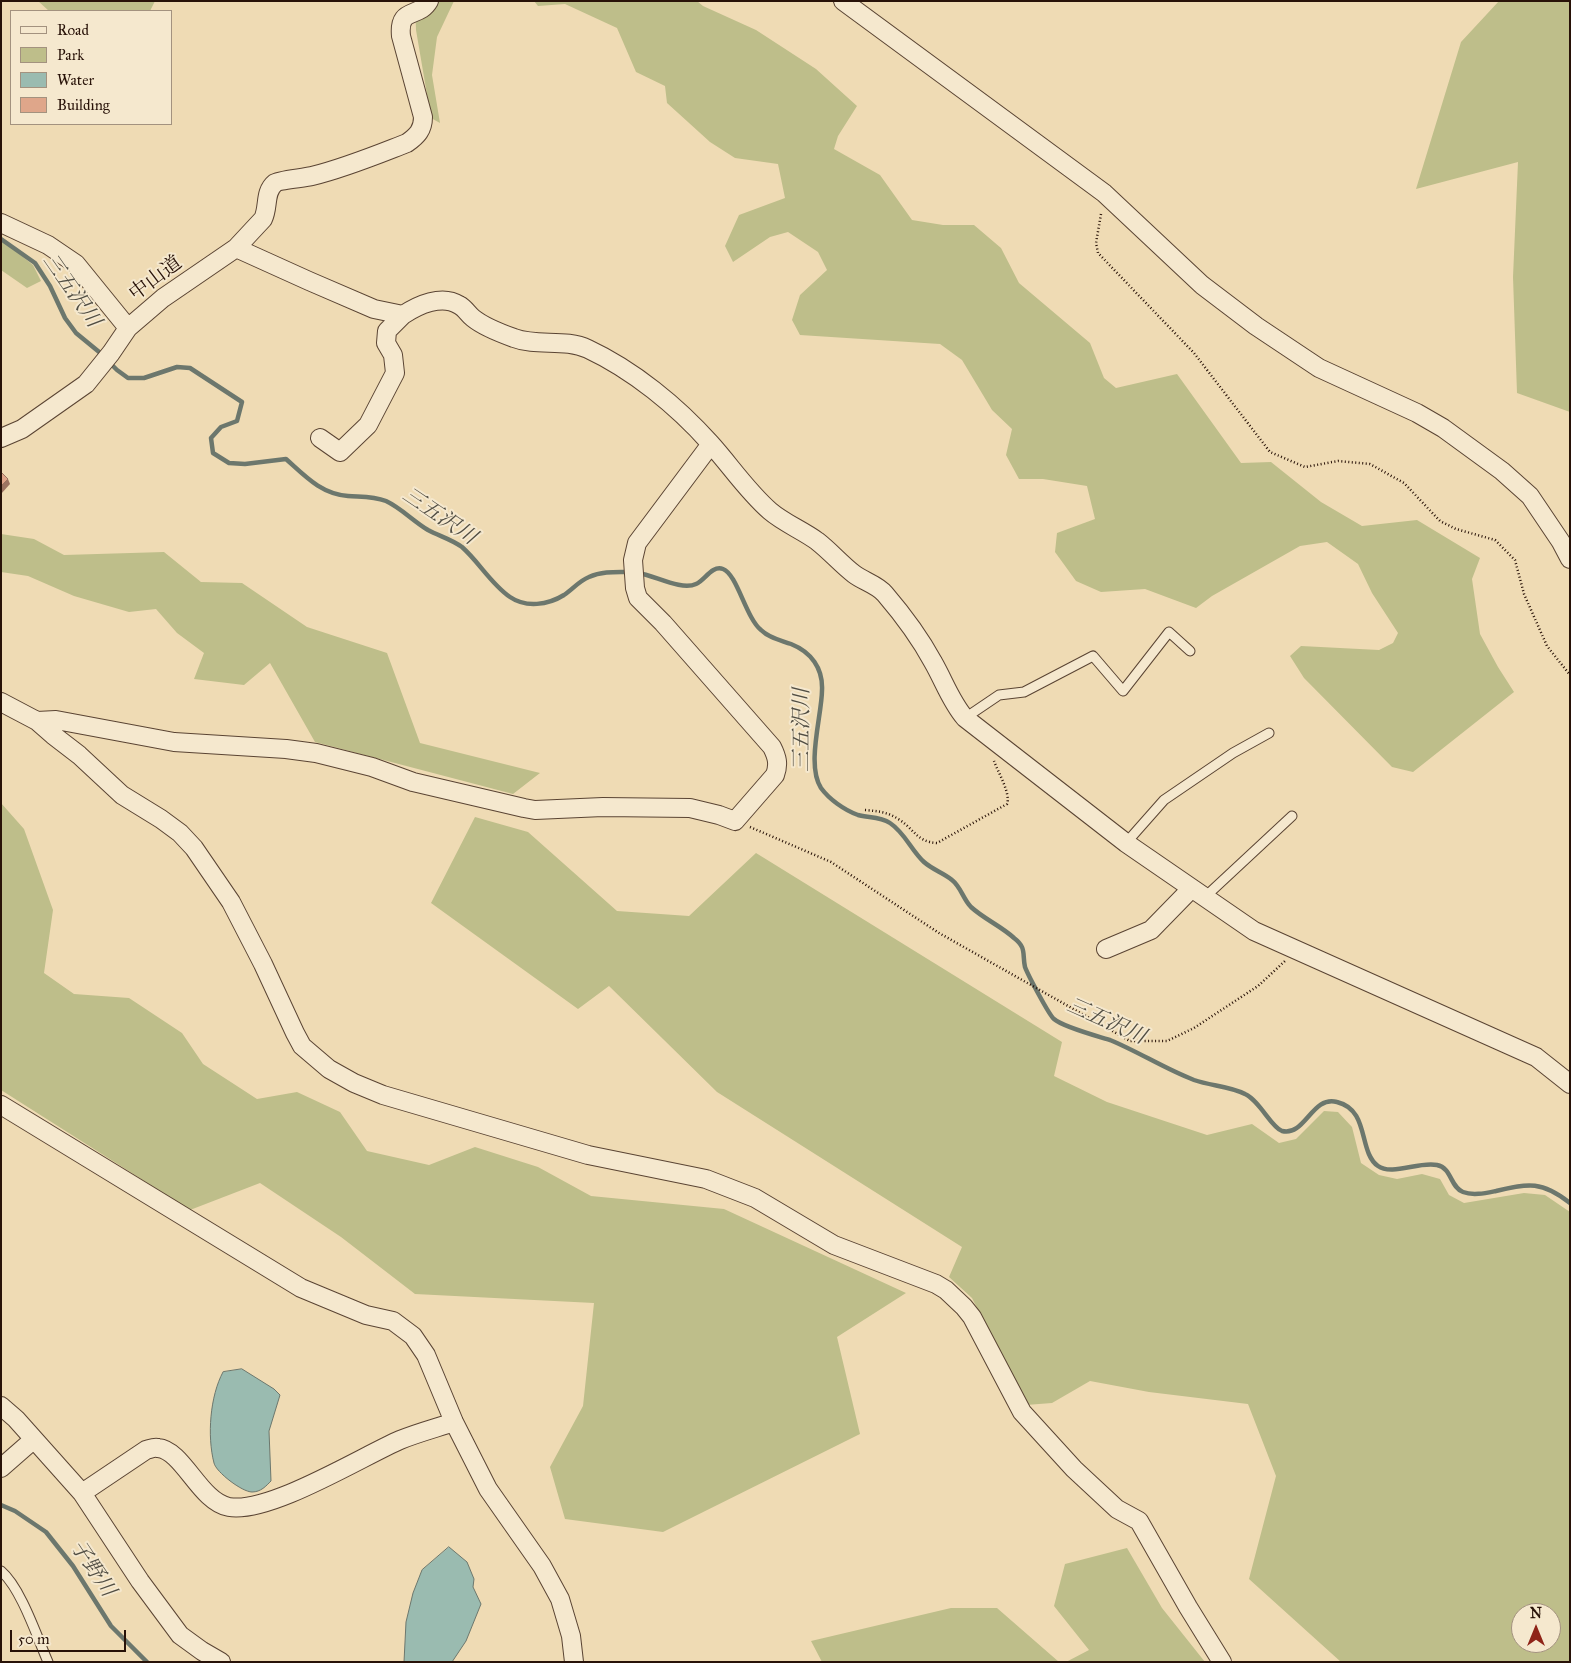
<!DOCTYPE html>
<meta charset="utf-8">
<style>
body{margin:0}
#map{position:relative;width:1571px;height:1663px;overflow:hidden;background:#efdbb4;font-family:"IM FELL Great Primer",serif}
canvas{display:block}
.frame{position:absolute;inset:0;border:2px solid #281208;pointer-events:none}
.legend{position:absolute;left:10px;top:10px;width:162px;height:115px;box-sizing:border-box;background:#f5e8ce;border:1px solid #a3927f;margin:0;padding:6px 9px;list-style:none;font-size:15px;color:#281208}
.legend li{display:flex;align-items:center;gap:10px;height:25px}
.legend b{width:25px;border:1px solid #a3927f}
.north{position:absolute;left:1511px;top:1603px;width:50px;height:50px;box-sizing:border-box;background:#f5e8ce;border:1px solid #a3927f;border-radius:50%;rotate:0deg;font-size:14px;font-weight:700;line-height:20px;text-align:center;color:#281208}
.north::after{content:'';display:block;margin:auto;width:18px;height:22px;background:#8f2418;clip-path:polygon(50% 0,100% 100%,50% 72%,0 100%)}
.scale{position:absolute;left:10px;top:1630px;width:116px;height:22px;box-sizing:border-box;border:2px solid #281208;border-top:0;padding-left:6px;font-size:15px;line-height:18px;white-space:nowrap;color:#281208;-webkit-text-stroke:4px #f5e8ce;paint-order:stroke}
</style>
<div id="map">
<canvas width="1571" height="1663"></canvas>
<div class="frame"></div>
<ul class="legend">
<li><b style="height:6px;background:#f5e8ce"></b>Road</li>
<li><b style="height:14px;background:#bebe8a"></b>Park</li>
<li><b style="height:14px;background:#9abbb0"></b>Water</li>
<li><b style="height:14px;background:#dfa68a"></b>Building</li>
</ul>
<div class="north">N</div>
<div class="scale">50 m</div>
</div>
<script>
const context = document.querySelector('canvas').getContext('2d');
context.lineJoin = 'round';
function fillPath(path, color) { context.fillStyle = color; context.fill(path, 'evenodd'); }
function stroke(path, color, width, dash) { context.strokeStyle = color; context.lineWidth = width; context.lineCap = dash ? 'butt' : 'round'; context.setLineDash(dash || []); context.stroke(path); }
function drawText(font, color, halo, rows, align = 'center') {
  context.font = font + ' "IM FELL Great Primer","Noto Serif JP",serif'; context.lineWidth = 4; context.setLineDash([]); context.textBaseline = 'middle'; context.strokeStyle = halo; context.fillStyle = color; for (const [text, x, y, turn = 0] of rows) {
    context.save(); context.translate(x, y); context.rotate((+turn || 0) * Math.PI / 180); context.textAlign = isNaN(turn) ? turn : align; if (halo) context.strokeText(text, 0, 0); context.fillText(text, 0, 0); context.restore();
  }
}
const green = new Path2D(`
 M 38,1 L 155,1 L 150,11 L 49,11 Z
 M 415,1 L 454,1 L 437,37 L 432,75 L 440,123 L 431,118 L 416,30 Z
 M 534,1 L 697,1 L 703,6 L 756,30 L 816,69 L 857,106 L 838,136 L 834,149 L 880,175 L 912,220 L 943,225 L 974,225 L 1001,248 L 1019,283 L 1090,343 L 1104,378 L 1116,388 L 1177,374 L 1241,463 L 1271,462 L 1321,502 L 1362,526 L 1417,520 L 1480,558 L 1472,579 L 1480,634 L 1498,667 L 1514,692 L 1413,772 L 1392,767 L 1304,678 L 1290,656 L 1301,646 L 1379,650 L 1393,643 L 1398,633 L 1372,593 L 1358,564 L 1327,542 L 1300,546 L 1212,596 L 1196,608 L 1145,589 L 1101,592 L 1076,581 L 1055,552 L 1057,533 L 1095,519 L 1087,486 L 1043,479 L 1019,479 L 1006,455 L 1012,429 L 992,410 L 962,360 L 940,344 L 800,335 L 792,320 L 800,295 L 827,270 L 818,252 L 788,232 L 770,237 L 733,262 L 725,246 L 739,215 L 785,198 L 778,164 L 735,158 L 710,142 L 667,103 L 665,86 L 636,72 L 617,28 L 565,4 L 538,6 Z
 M 1499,1 L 1570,1 L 1570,412 L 1517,393 L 1513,277 L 1518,162 L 1416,189 L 1461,42 Z
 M 1,241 L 13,249 L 33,265 L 41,281 L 27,288 L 1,270 Z
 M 1,534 L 34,539 L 64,555 L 164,552 L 201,582 L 242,583 L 307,627 L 387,653 L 420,743 L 540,773 L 513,794 L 315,742 L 270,663 L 244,685 L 194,679 L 204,653 L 177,633 L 156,609 L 129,612 L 74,596 L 28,576 L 1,572 Z
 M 1,803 L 24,829 L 53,910 L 44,973 L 74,994 L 129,998 L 182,1033 L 203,1064 L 257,1099 L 297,1092 L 340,1112 L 367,1151 L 429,1165 L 475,1147 L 538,1167 L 591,1196 L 724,1209 L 906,1293 L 837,1337 L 860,1434 L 663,1532 L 565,1519 L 550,1467 L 583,1406 L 594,1303 L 415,1294 L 341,1237 L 260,1183 L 190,1210 L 1,1090 Z
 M 475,817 L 528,832 L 617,911 L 689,916 L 756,853 L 1062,1042 L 1054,1076 L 1107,1102 L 1207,1135 L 1252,1124 L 1279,1143 L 1296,1139 L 1324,1111 L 1338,1112 L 1352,1127 L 1361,1163 L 1379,1175 L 1397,1179 L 1422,1174 L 1440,1179 L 1449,1195 L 1464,1203 L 1524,1193 L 1545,1195 L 1570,1212 L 1570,1662 L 1341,1662 L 1249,1579 L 1276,1476 L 1248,1404 L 1149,1392 L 1090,1381 L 1052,1403 L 1026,1405 L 972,1298 L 949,1277 L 962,1247 L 717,1092 L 609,986 L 578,1009 L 431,903 ZM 1521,1613 L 1551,1613 L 1551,1643 L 1521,1643 Z
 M 1127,1548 L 1162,1608 L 1205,1662 L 1066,1662 L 1089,1650 L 1054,1606 L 1065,1564 Z
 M 951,1608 L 997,1608 L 1059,1662 L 822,1662 L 811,1641 Z`);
const water = new Path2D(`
 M 242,1369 L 274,1389 L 280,1395 L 269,1431 L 271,1481 C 266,1486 261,1492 252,1492 C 242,1492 216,1472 214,1463 C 207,1436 210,1396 223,1372 Z
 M 449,1547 L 467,1562 L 474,1579 L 473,1587 L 481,1604 L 466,1641 L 452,1662 L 404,1662 L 406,1622 L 413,1593 L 422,1570 Z`);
const stream = new Path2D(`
 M 1,239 L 35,263 L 50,286 L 65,318 L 76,333 L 104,356
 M 109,362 L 117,370 L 128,378 L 144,378 L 177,367 L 190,368 L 242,402 L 237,421 L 221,427 L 211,438 L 213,453 L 229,463 L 245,464 L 286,459 C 305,476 321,494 348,496 C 361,497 373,496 386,501 C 401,508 413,521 428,530 C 439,536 451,539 462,547 C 479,562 491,584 510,597 C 526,608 548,605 564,595 C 573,589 579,581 589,577 C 602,571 616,572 630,572
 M 638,573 C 654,575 681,591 696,584 C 705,580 712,565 723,569 C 737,574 746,618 761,630 C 769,638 780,640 791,644 C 811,652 823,668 822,690 C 822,715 806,765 821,788 C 829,799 844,810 858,815 C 868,818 880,816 890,823 C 905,833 911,850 924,862 C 933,870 944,873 952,880 C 961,887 963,899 971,907 C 984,919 1001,926 1014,938 C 1027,948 1022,954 1025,967 C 1028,975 1049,1015 1054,1019 C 1063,1027 1097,1036 1110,1040 C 1139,1052 1165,1069 1194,1080 C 1211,1086 1230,1086 1245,1094 C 1260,1101 1271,1127 1282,1131 C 1305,1137 1312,1095 1337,1102 C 1370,1110 1358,1152 1378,1166 C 1392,1176 1419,1161 1437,1165 C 1452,1168 1450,1187 1463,1192 C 1473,1196 1486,1193 1496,1191 C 1529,1183 1542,1181 1570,1203
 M 1,1505 L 15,1511 L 46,1532 L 73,1566 L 111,1626 L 147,1662`);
const path = new Path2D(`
 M 1101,214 L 1096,243 L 1098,253 L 1194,353 L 1270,452 L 1305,467 L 1338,461 L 1370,464 L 1404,483 L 1440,521 L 1456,529 L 1495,540 L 1515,560 L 1524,594 L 1547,646 L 1570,675
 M 865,810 C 877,811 888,812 898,819 C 914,828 916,842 937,843 L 1007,804 C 1011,794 998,772 994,761
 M 750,827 L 831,862 L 939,933 L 1130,1041 L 1167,1041 L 1194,1028 L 1258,986 L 1285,961`);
const lane = new Path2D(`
 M 965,718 L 999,695 L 1024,692 L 1093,656 L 1123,691 L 1169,632 L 1190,651
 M 1126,843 L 1164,800 L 1233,753 L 1269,733
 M 1205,897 L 1292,816
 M 1,1571 C 21,1588 37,1637 48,1662`);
const street = new Path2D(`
 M 843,1 L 1104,193 L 1202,285 L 1256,326 L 1319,368 L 1417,413 L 1443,428 L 1502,471 L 1530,496 L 1561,542 L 1570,559
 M 1,223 L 48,245 L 76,264 L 128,328
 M 236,248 L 309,281 L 374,309 L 403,315 C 418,305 442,294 459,305 C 465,308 468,314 473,318 C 484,327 500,333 514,338 C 537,347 565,338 588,349 C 633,370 677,406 710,443 C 730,465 747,491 770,511 C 784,523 802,530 817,541 C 830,551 841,564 854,574 C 863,581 878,585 885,594 C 903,615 920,638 933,662 C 944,681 951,702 965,718 L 1126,843 L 1254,931 L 1536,1057 L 1570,1084
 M 1,438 L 22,429 L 86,384 L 111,353 L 128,328 L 163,298 L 236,248 L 263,219 C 269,207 264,192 275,183 C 279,180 304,178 312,176 C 345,168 376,155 407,143 C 417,136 423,130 423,117 L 401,36 C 398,6 419,19 429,1
 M 320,438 L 340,452 L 368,425 L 395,373 L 393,355 L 386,343 L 387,331 L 403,315
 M 1,702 L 37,721 L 53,735 L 79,755 L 122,795 L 161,819 L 180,833 L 194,848 L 231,902 L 263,964 L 295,1033 L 302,1046 L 329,1069 L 354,1083 L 383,1095 L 588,1155 L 706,1179 L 755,1198 L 834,1245 L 936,1284 L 946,1290 L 964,1307 L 972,1317 L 1022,1412 L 1074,1469 L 1117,1509 L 1139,1521 L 1188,1607 L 1222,1662
 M 37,721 L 56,720 L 174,742 L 286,749 L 316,753 L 372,767 L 413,782 L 524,808 L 535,810 L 603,807 L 690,808 L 719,815 L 735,821 L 775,775 C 779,764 777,757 772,747 L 663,623 L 638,598 L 635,588 L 633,560 L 637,543 L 711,444
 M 1106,949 L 1151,930 L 1191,889
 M 1,1105 L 301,1288 L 366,1315 L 393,1321 L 413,1336 L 426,1355 L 454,1422 L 488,1489 L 542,1566 L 560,1599 L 571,1636 L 574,1662
 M 1,1406 L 16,1419 L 82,1493 L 140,1581 L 180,1635 L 202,1651 L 221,1662
 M 1,1468 L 33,1440
 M 82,1493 L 146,1450 C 150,1449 154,1447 158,1448 C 183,1450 200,1502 229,1507 C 269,1514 361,1457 400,1440 C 417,1433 436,1428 454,1422`);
const shadedWall = new Path2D(`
 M 8,479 L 10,484 L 1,494 L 1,486 Z`);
const building = new Path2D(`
 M 1,472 L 8,479 L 1,486 Z`);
const streetNames = [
 ["中山道",156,279,-37]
];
const waterNames = [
 ["三五沢川",71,291,55],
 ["三五沢川",439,517,34],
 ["三五沢川",803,730,-90],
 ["三五沢川",1106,1022,24],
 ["子野川",92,1569,56]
];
fillPath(green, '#bebe8a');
fillPath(water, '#9abbb0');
stroke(water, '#6c776d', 1);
stroke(stream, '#6c776d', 4.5);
stroke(lane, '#5a4433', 11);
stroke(street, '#5a4433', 20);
stroke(path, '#281208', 2.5, [1, 2.5]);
stroke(lane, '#f5e8ce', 9);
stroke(street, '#f5e8ce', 18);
fillPath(shadedWall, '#9c7461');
fillPath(building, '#dfa68a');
stroke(building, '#9c7461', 1);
drawText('20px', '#281208', '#f5e8ce', streetNames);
drawText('italic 21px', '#504d43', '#f5e8ce', waterNames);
</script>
